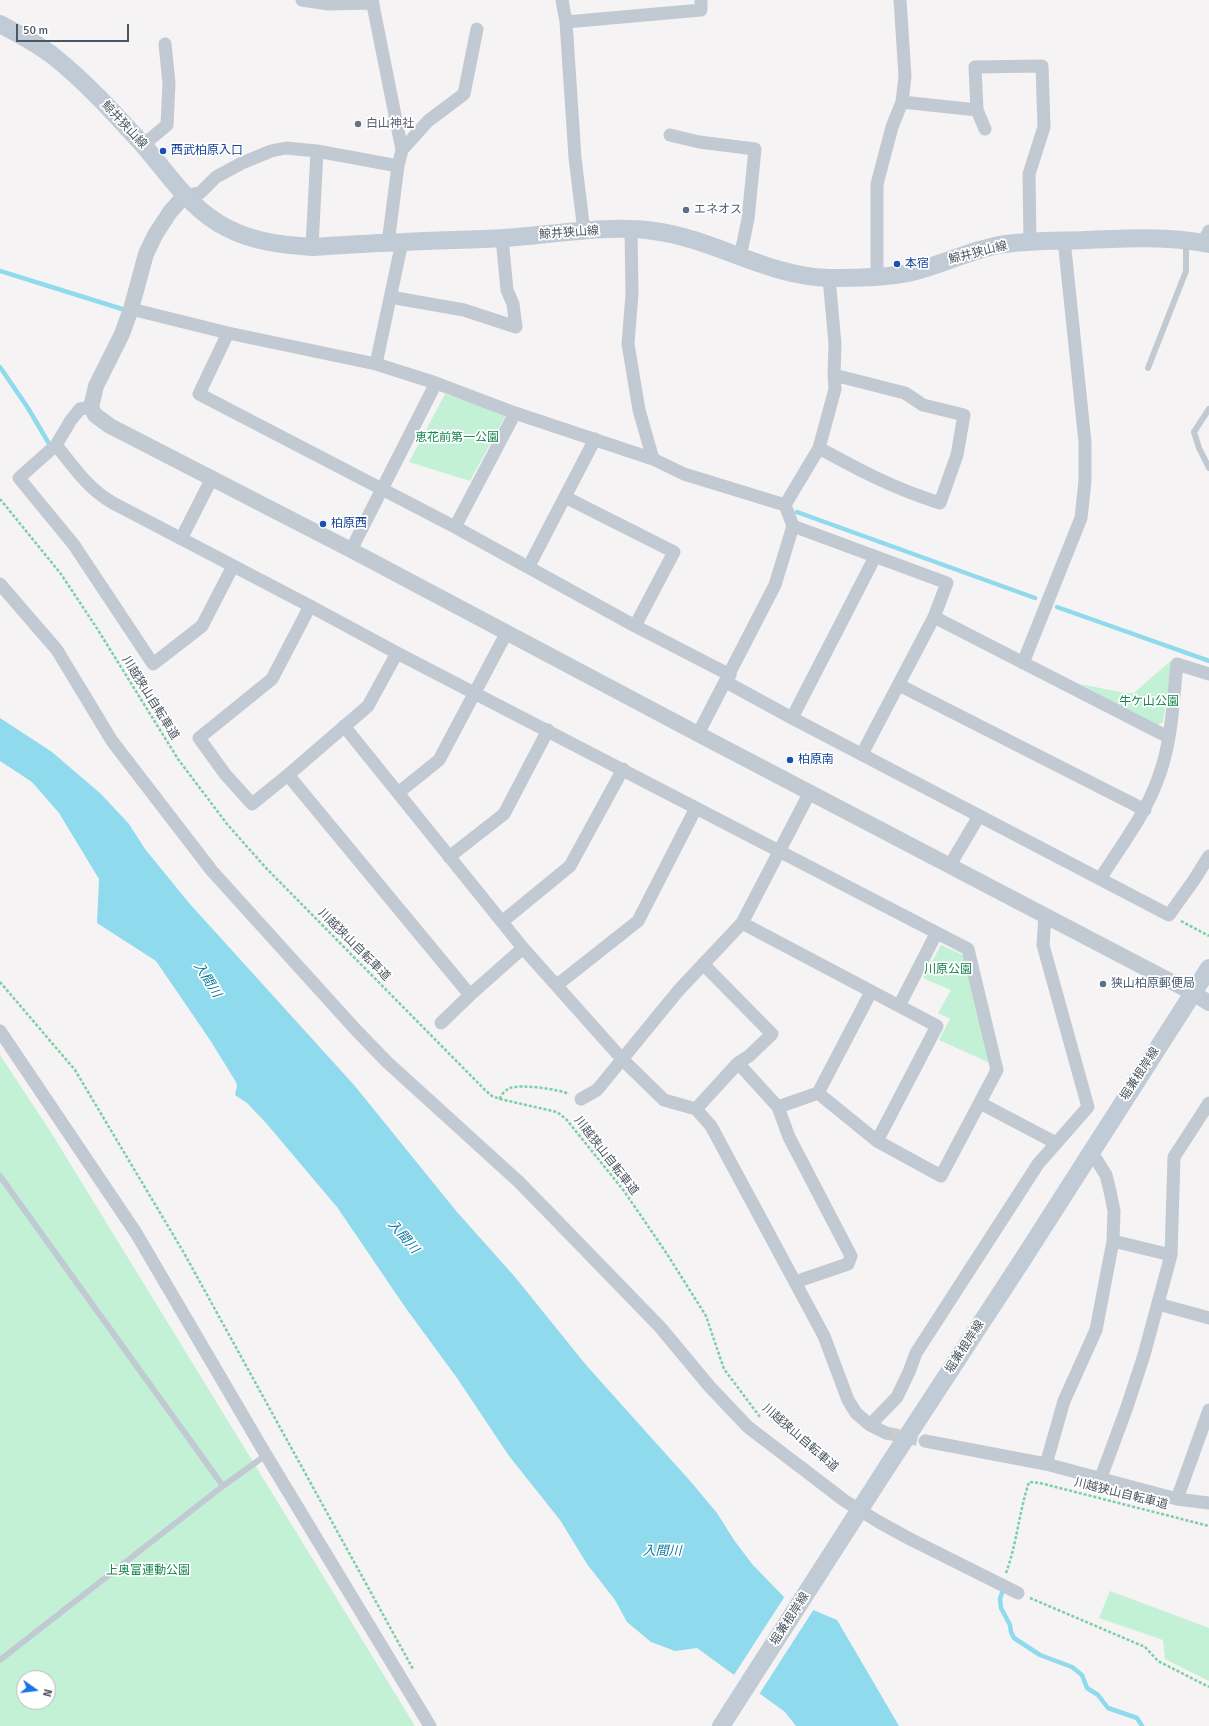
<!DOCTYPE html>
<meta charset="utf-8">
<style>
body{margin:0}
#map{position:relative;width:1209px;height:1726px;overflow:hidden;background:#f5f3f3;font-family:Signika,sans-serif}
canvas{display:block}
.north{position:absolute;left:16px;top:1670px;width:40px;height:40px;box-sizing:border-box;background:#fff;border:1px solid #b7bbc0;border-radius:50%;rotate:104deg;font-size:11px;font-weight:700;line-height:16px;text-align:center;color:#4a5661}
.north::after{content:'';display:block;margin:auto;width:14px;height:18px;background:#1a73e8;clip-path:polygon(50% 0,100% 100%,50% 72%,0 100%)}
.scale{position:absolute;left:16px;top:24px;width:113px;height:18px;box-sizing:border-box;border:2px solid #4a5661;border-top:0;padding-left:5px;font-size:12px;line-height:14px;white-space:nowrap;color:#4a5661;-webkit-text-stroke:3px #fff;paint-order:stroke}
</style>
<div id="map">
<canvas width="1209" height="1726"></canvas>
<div class="north">N</div>
<div class="scale">50 m</div>
</div>
<script>
const context = document.querySelector('canvas').getContext('2d');
context.lineJoin = 'round';
function fillPath(path, color) { context.fillStyle = color; context.fill(path, 'evenodd'); }
function stroke(path, color, width, dash) { context.strokeStyle = color; context.lineWidth = width; context.lineCap = dash ? 'butt' : 'round'; context.setLineDash(dash || []); context.stroke(path); }
function drawText(font, color, halo, rows, align = 'center') {
  context.font = font + ' Signika,"Noto Sans JP",sans-serif'; context.lineWidth = 3.5; context.setLineDash([]); context.textBaseline = 'middle'; context.strokeStyle = halo; context.fillStyle = color; for (const [text, x, y, turn = 0] of rows) {
    context.save(); context.translate(x, y); context.rotate((+turn || 0) * Math.PI / 180); context.textAlign = isNaN(turn) ? turn : align; if (halo) context.strokeText(text, 0, 0); context.fillText(text, 0, 0); context.restore();
  }
}
const green = new Path2D(`
 M 445,394 L 506,415 L 470,481 L 409,462 Z
 M 1174,658 L 1163,722 L 1156,726 L 1080,684 L 1125,693 L 1134,693 Z
 M 941,945 L 963,955 L 990,1063 L 939,1040 L 950,1019 L 938,1013 L 951,990 L 923,978 Z
 M 0,1055 L 52,1134 L 415,1726 L 0,1726 ZM 24,1678 L 48,1678 L 48,1702 L 24,1702 Z
 M 1110,1591 L 1209,1628 L 1209,1681 L 1165,1659 L 1163,1640 L 1099,1618 Z`);
const water = new Path2D(`
 M 0,718 L 52,752 L 101,794 L 129,824 L 145,849 L 189,903 L 354,1085 L 457,1212 L 515,1277 L 586,1365 L 691,1482 L 717,1513 L 734,1540 L 752,1564 L 785,1598 L 837,1620 L 899,1726 L 796,1726 L 785,1712 L 697,1648 L 675,1651 L 651,1642 L 627,1622 L 615,1600 L 587,1564 L 560,1520 L 509,1456 L 457,1378 L 405,1307 L 337,1207 L 266,1123 L 247,1103 L 235,1095 L 237,1086 L 236,1082 L 210,1040 L 156,961 L 97,923 L 99,879 L 59,813 L 32,782 L 0,761 Z`);
const pier = new Path2D(`
 M 785,1596 L 814,1609 L 758,1696 L 732,1678 Z`);
const stream = new Path2D(`
 M 0,271 L 122,309
 M 0,367 L 28,408 L 48,442
 M 797,512 L 1035,598
 M 1057,607 L 1209,661
 M 1003,1590 L 1000,1599 L 1001,1608 L 1010,1625 L 1011,1632 L 1014,1638 L 1040,1655 L 1072,1667 L 1082,1675 L 1087,1688 L 1098,1695 L 1108,1708 L 1137,1718 L 1142,1726`);
const minorTunnel = new Path2D(`
 M 886,1433 L 925,1441`);
const path = new Path2D(`
 M 0,499 L 61,574 L 98,630 L 178,759 L 227,824 L 266,868 L 485,1090 L 492,1096 L 500,1099 L 548,1110 L 557,1112 L 566,1119 L 624,1191 L 667,1254 L 706,1316 L 724,1369 L 760,1417
 M 1181,921 L 1209,936
 M 0,982 L 75,1070 L 184,1253 L 413,1669
 M 500,1099 C 501,1094 506,1090 510,1088 C 522,1084 558,1089 569,1094
 M 1006,1573 C 1017,1543 1019,1512 1029,1482 L 1040,1483 L 1209,1526
 M 1030,1598 L 1145,1647 L 1158,1661 L 1209,1687`);
const service = new Path2D(`
 M 1148,368 L 1186,271 L 1186,242
 M 1209,409 L 1194,432 L 1199,448 L 1209,468
 M 0,1176 L 223,1486
 M 0,1660 L 223,1486 L 266,1455`);
const minor = new Path2D(`
 M 302,0 L 328,4 L 373,3
 M 372,0 L 402,150 L 398,166 L 388,243
 M 562,0 L 566,22 L 575,158 L 584,231
 M 566,22 L 701,10 L 701,0
 M 902,102 L 977,110
 M 985,129 L 977,110 L 975,67 L 1042,66 L 1044,127 L 1029,174 L 1030,242
 M 670,135 L 699,142 L 755,149 L 748,219 L 740,257
 M 143,145 L 167,125 L 169,83 L 165,44
 M 402,150 L 428,121 L 464,94 L 477,29
 M 184,196 L 200,193 L 216,177 L 242,163 L 271,151 L 286,148 L 317,151 L 398,166
 M 631,229 L 632,294 L 628,344 L 639,410 L 653,459 L 684,474 L 785,505
 M 1203,243 L 1209,231
 M 312,247 L 317,151
 M 877,276 L 877,184 L 892,127 L 902,102 L 905,76 L 900,0
 M 390,297 L 464,310 L 516,327 L 513,304 L 507,290 L 502,238
 M 131,309 L 228,333
 M 376,364 L 402,242
 M 91,407 L 80,409 L 71,420 L 56,445 L 19,478 L 74,545 L 153,664 L 202,626 L 233,566
 M 56,445 C 73,466 88,489 113,503 L 310,606 L 397,653 L 968,949 L 997,1070 L 941,1176 L 877,1141 L 818,1093
 M 819,448 C 861,471 895,489 940,503 L 957,455 L 964,415 L 923,405 L 905,393 L 834,375
 M 653,459 L 515,413 L 436,383 L 376,364 L 228,333 L 199,394 L 455,527 L 635,626 L 730,675
 M 565,497 L 674,552 L 635,626
 M 793,526 L 947,583 L 934,617 L 862,754
 M 455,527 L 515,413
 M 181,539 L 212,478
 M 351,550 L 436,383
 M 529,566 L 595,439
 M 0,584 L 57,650 L 112,741 L 212,871 L 356,1030 L 387,1062 L 519,1182 L 561,1225 L 660,1327 L 710,1387 L 748,1427 L 845,1501 L 879,1522 L 910,1539 L 1018,1593
 M 310,606 L 272,679 L 199,738 L 225,774 L 252,804 L 288,775 L 368,706 L 397,653
 M 934,617 L 1168,737
 M 1023,663 L 1081,518 L 1085,481 L 1085,442 L 1064,240
 M 726,682 L 792,718 L 1169,915 L 1194,880 L 1209,856
 M 899,685 L 1145,810
 M 792,718 L 875,557
 M 344,726 L 523,948 L 622,1059 L 664,1100 L 696,1109 L 711,1126 L 824,1336 L 848,1400 L 856,1413 L 870,1425 L 886,1433
 M 698,734 L 775,585 L 793,526 L 785,505 L 819,448 L 835,389 L 834,375 L 835,344 L 829,278
 M 288,775 L 470,995
 M 398,793 L 439,760 L 507,632
 M 449,857 L 504,814 L 548,730
 M 950,865 L 979,816
 M 1100,879 C 1121,846 1146,814 1159,776 C 1172,741 1173,701 1177,664 L 1209,674
 M 503,921 L 570,866 L 623,769
 M 742,923 L 937,1026 L 877,1141
 M 703,964 L 772,1034 L 749,1056 L 738,1063
 M 557,985 L 638,921 L 696,808
 M 899,1006 L 936,934
 M 441,1023 L 470,995 L 523,948
 M 0,1031 L 136,1233 L 266,1455 L 430,1726
 M 581,1099 L 597,1090 L 678,991 L 742,923 L 810,792
 M 980,1103 L 1056,1143
 M 778,1107 L 789,1137 L 851,1256 L 848,1264 L 795,1282
 M 696,1109 L 738,1063 L 778,1107 L 818,1093 L 871,992
 M 1113,1241 L 1171,1255
 M 1158,1304 L 1209,1318
 M 870,1425 L 897,1397 L 909,1372 L 916,1353 L 1038,1164 L 1088,1107 L 1043,945 L 1045,915
 M 925,1441 L 1046,1464 L 1177,1499 L 1209,1503
 M 1046,1464 L 1064,1401 L 1096,1330 L 1113,1241 L 1114,1211 L 1110,1191 L 1106,1175 L 1091,1151
 M 1100,1480 L 1127,1407 L 1144,1355 L 1171,1255 L 1174,1157 L 1209,1103
 M 1177,1499 L 1209,1410`);
const tertiary = new Path2D(`
 M 184,196 L 170,212 L 155,235 L 146,254 L 131,309 L 122,334 L 96,386 L 91,407 L 95,415 L 110,426 L 351,550 L 698,734 L 1193,993 L 1209,1003`);
const secondary = new Path2D(`
 M 0,24 C 17,33 36,43 52,55 C 86,82 115,114 144,146 C 170,176 191,210 227,228 C 254,242 283,245 312,247 C 343,245 373,243 404,242 C 437,240 471,240 504,238 C 551,235 609,224 654,231 C 715,239 768,277 830,278 C 854,278 885,278 908,273 C 939,266 968,251 999,245 C 1028,240 1058,241 1086,240 C 1128,238 1168,236 1209,244
 M 889,1464 L 1023,1259 L 1209,968`);
const secondaryBridge = new Path2D(`
 M 721,1726 L 889,1464`);
const markers = [
 [358,124,4,"#6b7280"],
 [163,151,4,"#1a4fb4"],
 [686,210,4,"#5c6f8a"],
 [897,264,4,"#1a4fb4"],
 [323,524,4,"#1a4fb4"],
 [790,760,4,"#1a4fb4"],
 [1103,984,4,"#5c6f8a"]
];
const worshipNames = [
 ["白山神社",366,124]
];
const streetNames = [
 ["鯨井狭山線",124,125,47],
 ["鯨井狭山線",569,233,-4],
 ["鯨井狭山線",978,253,-14],
 ["川越狭山自転車道",150,698,58],
 ["川越狭山自転車道",354,945,45],
 ["堀兼根岸線",1140,1074,-57],
 ["川越狭山自転車道",606,1156,52],
 ["堀兼根岸線",965,1347,-57],
 ["川越狭山自転車道",800,1438,41],
 ["川越狭山自転車道",1121,1494,14],
 ["堀兼根岸線",790,1619,-57]
];
const transitNames = [
 ["西武柏原入口",171,151],
 ["本宿",905,264],
 ["柏原西",331,524],
 ["柏原南",798,760]
];
const serviceNames = [
 ["エネオス",694,210],
 ["狭山柏原郵便局",1111,984]
];
const parkNames = [
 ["恵花前第一公園",457,438],
 ["牛ケ山公園",1149,702],
 ["川原公園",948,970],
 ["上奥富運動公園",148,1571]
];
const waterNames = [
 ["入間川",207,980,58],
 ["入間川",403,1237,49],
 ["入間川",662,1552]
];
fillPath(green, '#c3f1d5');
fillPath(water, '#90daee');
fillPath(pier, '#f5f3f3');
stroke(stream, '#90daee', 4.5);
stroke(minorTunnel, '#caccce', 13, [13, 6]);
stroke(path, '#7ad0a6', 2.5, [3, 2]);
stroke(service, '#c1cad2', 6);
stroke(minor, '#c1cad2', 13);
stroke(tertiary, '#c1cad2', 16);
stroke(secondary, '#c1cbd6', 18);
stroke(secondaryBridge, '#c1cbd6', 18);
for (const [x, y, r, color] of markers) { const dot = new Path2D(); dot.arc(x, y, r, 0, 2 * Math.PI); context.fillStyle = color; context.fill(dot); stroke(dot, '#fff', 1.5); }
drawText('12px', '#5b616d', '#fff', worshipNames, 'left');
drawText('12px', '#4a5661', '#fff', streetNames);
drawText('12px', '#164399', '#fff', transitNames, 'left');
drawText('12px', '#4e5e75', '#fff', serviceNames, 'left');
drawText('12px', '#17864f', '#fff', parkNames);
drawText('italic 13px', '#0c7c9b', '#fff', waterNames);
</script>
